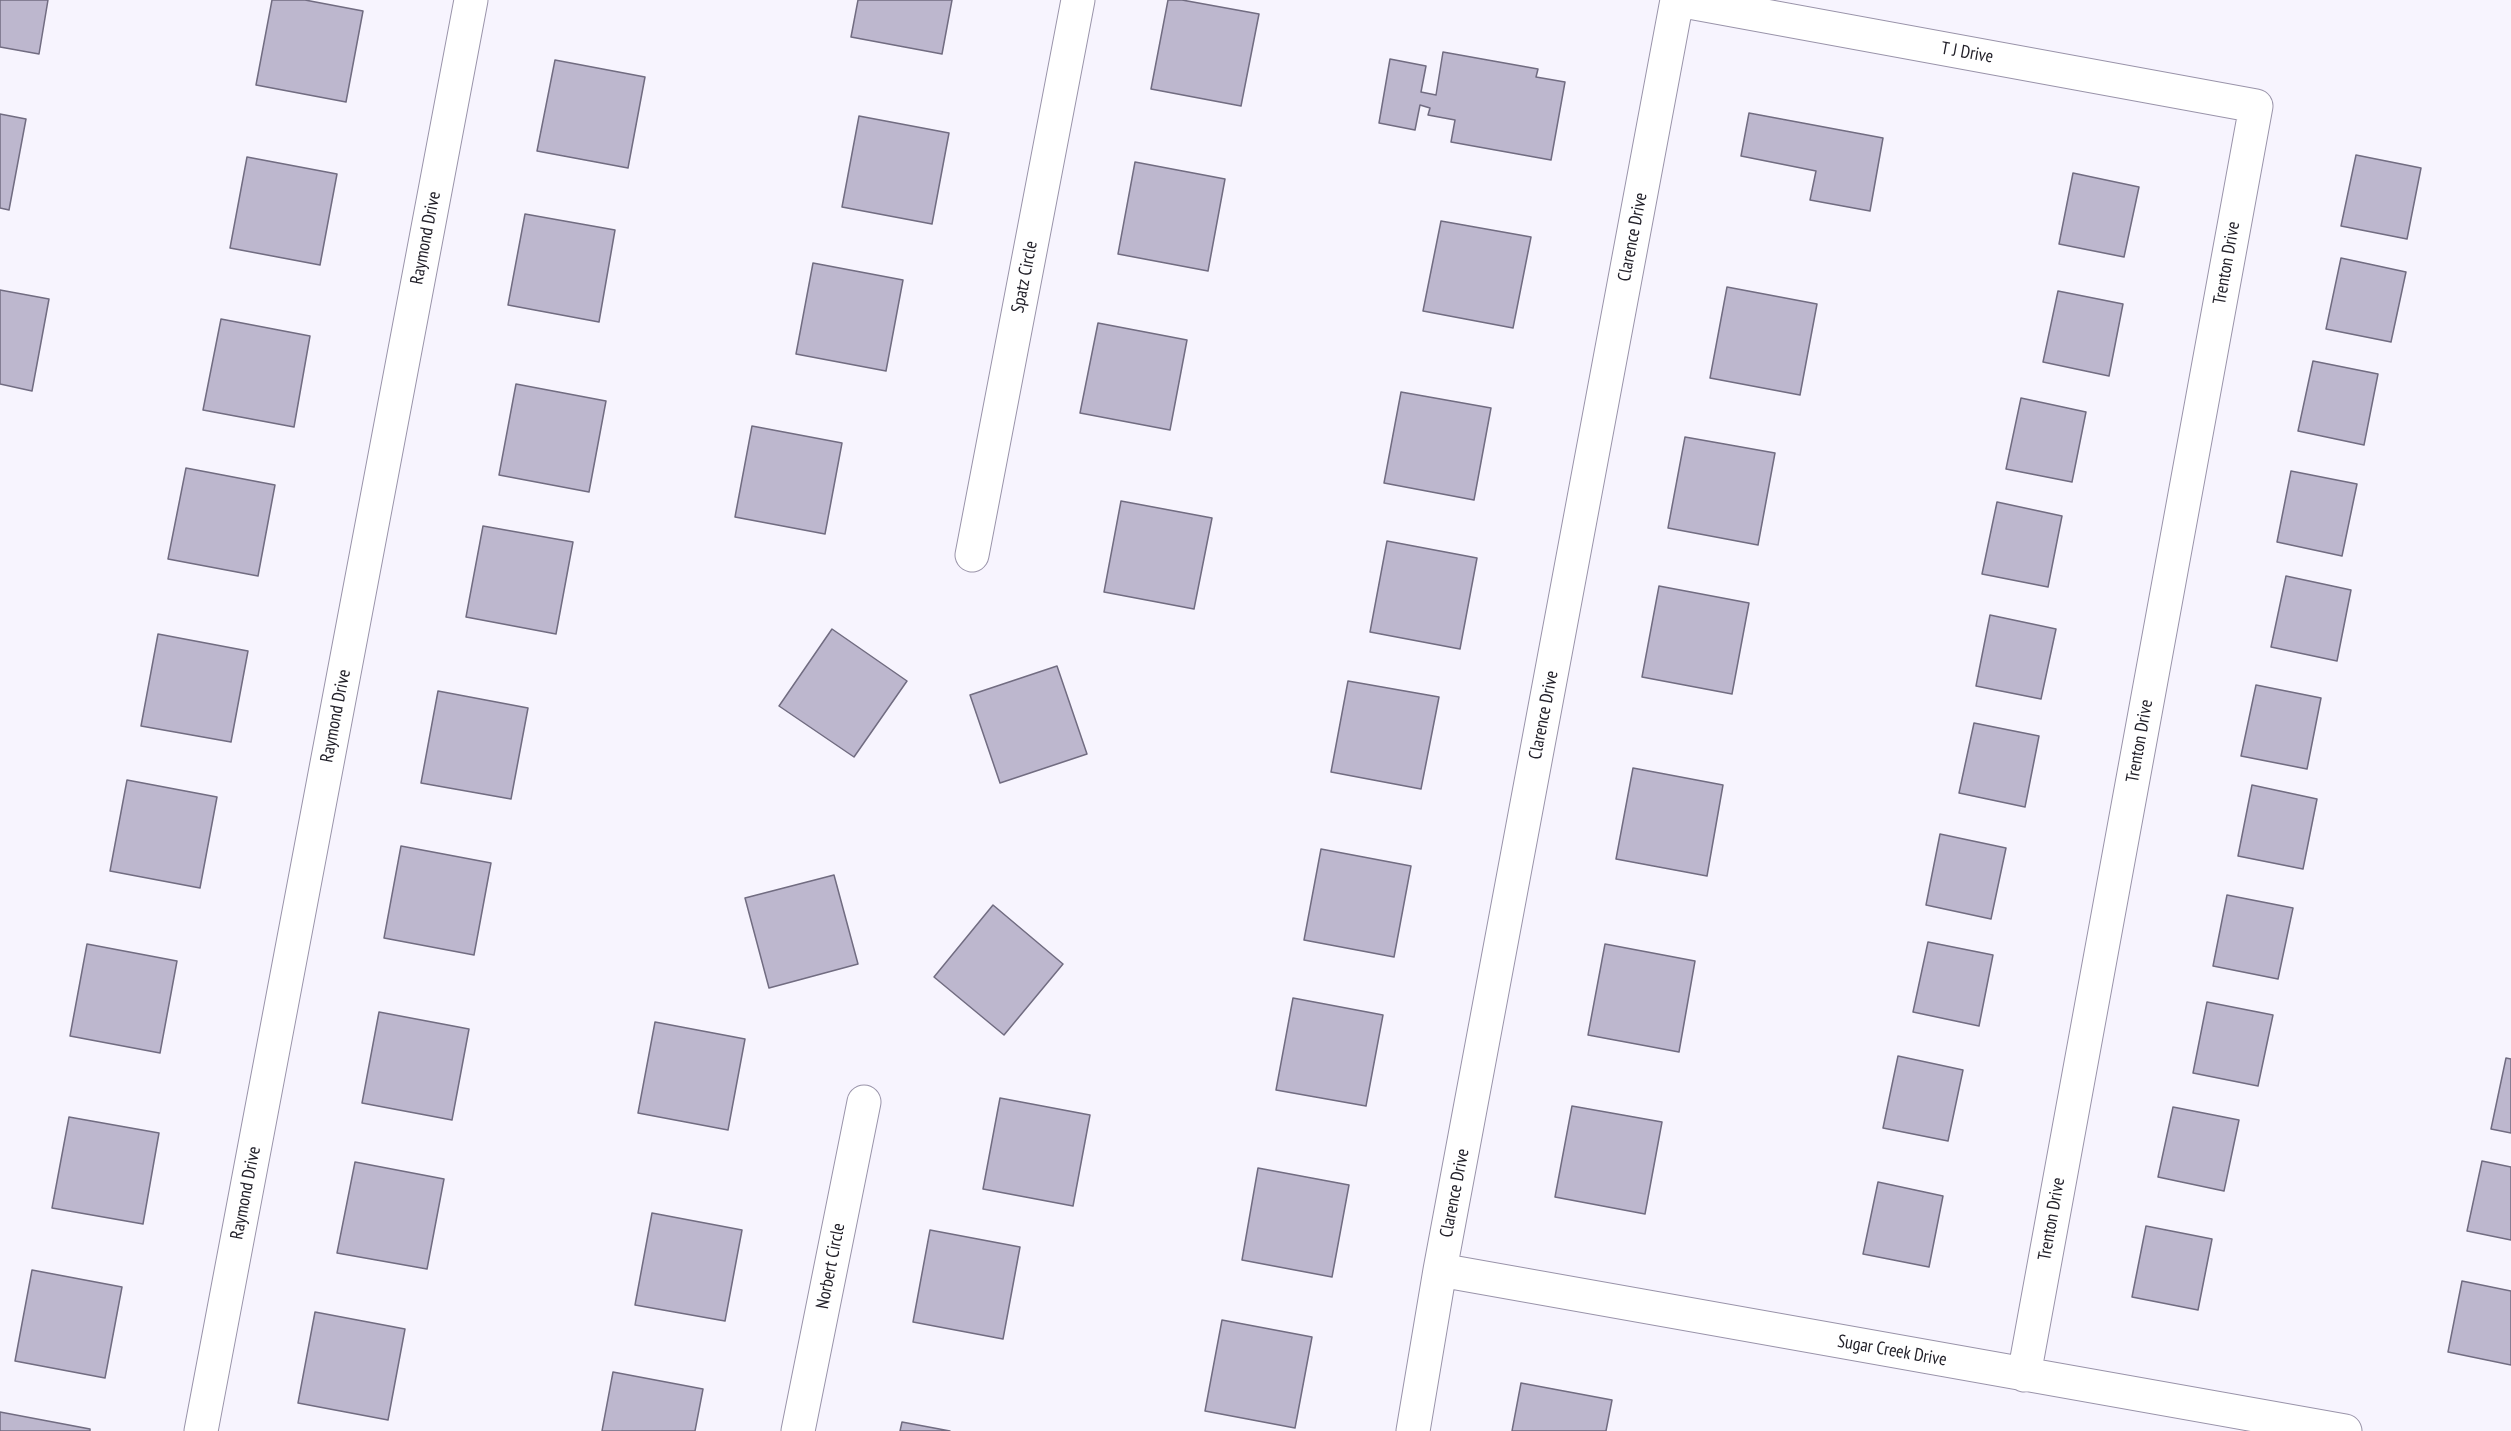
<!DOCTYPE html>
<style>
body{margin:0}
canvas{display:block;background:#f7f4fe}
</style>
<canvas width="2511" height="1431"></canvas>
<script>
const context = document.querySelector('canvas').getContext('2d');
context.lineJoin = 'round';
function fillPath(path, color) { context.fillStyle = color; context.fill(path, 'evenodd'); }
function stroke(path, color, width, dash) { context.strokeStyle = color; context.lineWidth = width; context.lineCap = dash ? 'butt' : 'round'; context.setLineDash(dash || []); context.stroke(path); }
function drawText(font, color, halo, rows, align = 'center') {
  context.font = font + ' "PT Sans Narrow",sans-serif'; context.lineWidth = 4.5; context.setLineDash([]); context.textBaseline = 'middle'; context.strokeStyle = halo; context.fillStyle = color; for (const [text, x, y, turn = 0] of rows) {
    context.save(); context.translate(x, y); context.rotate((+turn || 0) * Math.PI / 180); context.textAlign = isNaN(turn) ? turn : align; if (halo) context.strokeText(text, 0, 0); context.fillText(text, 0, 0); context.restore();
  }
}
const building = new Path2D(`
 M 0,0 L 48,0 L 39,54 L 0,47 Z
 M 272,0 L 305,0 L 363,11 L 346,102 L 256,85 Z
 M 858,0 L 952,0 L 942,54 L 851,37 Z
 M 1168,0 L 1182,0 L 1259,14 L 1241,106 L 1151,89 Z
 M 1443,52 L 1538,69 L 1536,77 L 1565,82 L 1551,160 L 1451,142 L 1455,120 L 1428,115 L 1430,108 L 1420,105 L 1415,130 L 1379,123 L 1390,59 L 1426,66 L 1421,92 L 1436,95 Z
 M 555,60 L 645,77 L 628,168 L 537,151 Z
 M 1749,113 L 1883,138 L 1870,211 L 1810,200 L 1816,171 L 1741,156 Z
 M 0,114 L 26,119 L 9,210 L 0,208 Z
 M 859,116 L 949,133 L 932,224 L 842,207 Z
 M 2356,155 L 2421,168 L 2407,239 L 2341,226 Z
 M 247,157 L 337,174 L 320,265 L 230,248 Z
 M 1135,162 L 1225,179 L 1208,271 L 1118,254 Z
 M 2073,173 L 2139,187 L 2124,257 L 2059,244 Z
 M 525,214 L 615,230 L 599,322 L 508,305 Z
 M 1441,221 L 1531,237 L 1513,328 L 1423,311 Z
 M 2341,258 L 2406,272 L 2391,342 L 2326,329 Z
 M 813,263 L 903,280 L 886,371 L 796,354 Z
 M 1727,287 L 1817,304 L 1800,395 L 1710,378 Z
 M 0,290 L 49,299 L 32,391 L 0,384 Z
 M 2058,291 L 2123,304 L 2109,376 L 2043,362 Z
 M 221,319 L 310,336 L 294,427 L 203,410 Z
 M 1098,323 L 1187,340 L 1170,430 L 1080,413 Z
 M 2313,361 L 2378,374 L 2364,445 L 2298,431 Z
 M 516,384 L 606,401 L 589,492 L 499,475 Z
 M 1401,392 L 1491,408 L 1474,500 L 1384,483 Z
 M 2021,398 L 2086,412 L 2072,482 L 2006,469 Z
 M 752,426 L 842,443 L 825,534 L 735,517 Z
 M 1685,437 L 1775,453 L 1758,545 L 1668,528 Z
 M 186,468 L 275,485 L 258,576 L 168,559 Z
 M 2291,471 L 2357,484 L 2342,556 L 2277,542 Z
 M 1121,501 L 1212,518 L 1194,609 L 1104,592 Z
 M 1997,502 L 2062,516 L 2048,587 L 1982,574 Z
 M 483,526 L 573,542 L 556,634 L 466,617 Z
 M 1387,541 L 1477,558 L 1460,649 L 1370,632 Z
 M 2286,576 L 2351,590 L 2337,661 L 2271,647 Z
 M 1659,586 L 1749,603 L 1732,694 L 1642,677 Z
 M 1990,615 L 2056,629 L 2041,699 L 1976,686 Z
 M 832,629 L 907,681 L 854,757 L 779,706 Z
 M 158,634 L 248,651 L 231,742 L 141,726 Z
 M 1057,666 L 1087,754 L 1000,783 L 970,695 Z
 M 1348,681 L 1439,697 L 1421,789 L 1331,772 Z
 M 2256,685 L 2321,698 L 2307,769 L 2241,756 Z
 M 438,691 L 528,708 L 511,799 L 421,783 Z
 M 1974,723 L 2039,736 L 2025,807 L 1959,793 Z
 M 1633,768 L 1723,785 L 1707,876 L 1616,859 Z
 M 127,780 L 217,797 L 200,888 L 110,871 Z
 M 2252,785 L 2317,799 L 2303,869 L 2238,856 Z
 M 1940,834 L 2006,848 L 1991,919 L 1926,905 Z
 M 401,846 L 491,863 L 474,955 L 384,938 Z
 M 1321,849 L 1411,866 L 1394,957 L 1304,940 Z
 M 834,875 L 858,964 L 769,988 L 745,898 Z
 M 2227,895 L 2293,908 L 2278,979 L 2213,966 Z
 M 993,905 L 1063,964 L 1004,1035 L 934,977 Z
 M 1928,942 L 1993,955 L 1979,1026 L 1913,1012 Z
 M 87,944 L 177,961 L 160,1053 L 70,1036 Z
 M 1605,944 L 1695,961 L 1679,1052 L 1588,1035 Z
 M 1293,998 L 1383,1015 L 1366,1106 L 1276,1090 Z
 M 2207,1002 L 2273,1015 L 2258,1086 L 2193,1073 Z
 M 379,1012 L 469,1029 L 452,1120 L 362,1103 Z
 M 655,1022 L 745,1039 L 728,1130 L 638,1113 Z
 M 1898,1056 L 1963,1070 L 1948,1141 L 1883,1128 Z
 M 2506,1058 L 2511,1059 L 2511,1133 L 2491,1129 Z
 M 1000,1098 L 1090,1115 L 1073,1206 L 983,1189 Z
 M 1572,1106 L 1662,1122 L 1645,1214 L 1555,1197 Z
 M 2173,1107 L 2239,1120 L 2224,1191 L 2158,1177 Z
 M 69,1117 L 159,1133 L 143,1224 L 52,1208 Z
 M 2482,1161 L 2511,1167 L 2511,1240 L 2467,1231 Z
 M 355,1162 L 444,1179 L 427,1269 L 337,1253 Z
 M 1258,1168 L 1349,1185 L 1332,1277 L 1242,1260 Z
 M 1878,1182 L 1943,1196 L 1929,1267 L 1863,1254 Z
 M 652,1213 L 742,1230 L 725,1321 L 635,1305 Z
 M 2146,1226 L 2212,1239 L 2198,1310 L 2132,1297 Z
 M 930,1230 L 1020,1247 L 1003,1339 L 913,1322 Z
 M 32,1270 L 122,1287 L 105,1378 L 15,1361 Z
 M 2462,1281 L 2511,1291 L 2511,1365 L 2448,1352 Z
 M 315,1312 L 405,1329 L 388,1420 L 298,1403 Z
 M 1222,1320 L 1312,1337 L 1295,1428 L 1205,1411 Z
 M 613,1372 L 703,1389 L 695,1431 L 602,1431 Z
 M 1521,1383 L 1612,1400 L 1606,1431 L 1512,1431 Z
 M 0,1412 L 90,1429 L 90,1431 L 0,1431 Z
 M 902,1422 L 950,1431 L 900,1431 Z`);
const street = new Path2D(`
 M 1678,0 L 2256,106 L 2024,1375
 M 972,555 L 1078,0
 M 1440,1270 L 2345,1431
 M 201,1431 L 471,0
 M 798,1431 L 864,1102
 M 1413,1431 L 1440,1270 L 1677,0`);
const streetNames = [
 ["T J Drive",1967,53,10],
 ["Clarence Drive",1633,237,-79],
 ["Raymond Drive",426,238,-79],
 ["Trenton Drive",2227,263,-80],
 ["Spatz Circle",1025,277,-79],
 ["Clarence Drive",1544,715,-79],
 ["Raymond Drive",336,716,-79],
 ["Trenton Drive",2140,741,-80],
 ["Raymond Drive",246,1193,-79],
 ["Clarence Drive",1455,1193,-79],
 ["Trenton Drive",2052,1219,-80],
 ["Norbert Circle",831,1266,-79],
 ["Sugar Creek Drive",1892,1351,10]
];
fillPath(building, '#bdb7ce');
stroke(building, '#716c81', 1.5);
stroke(street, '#9a94aa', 35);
stroke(street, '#fff', 33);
drawText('18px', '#222029', '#fff', streetNames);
</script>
